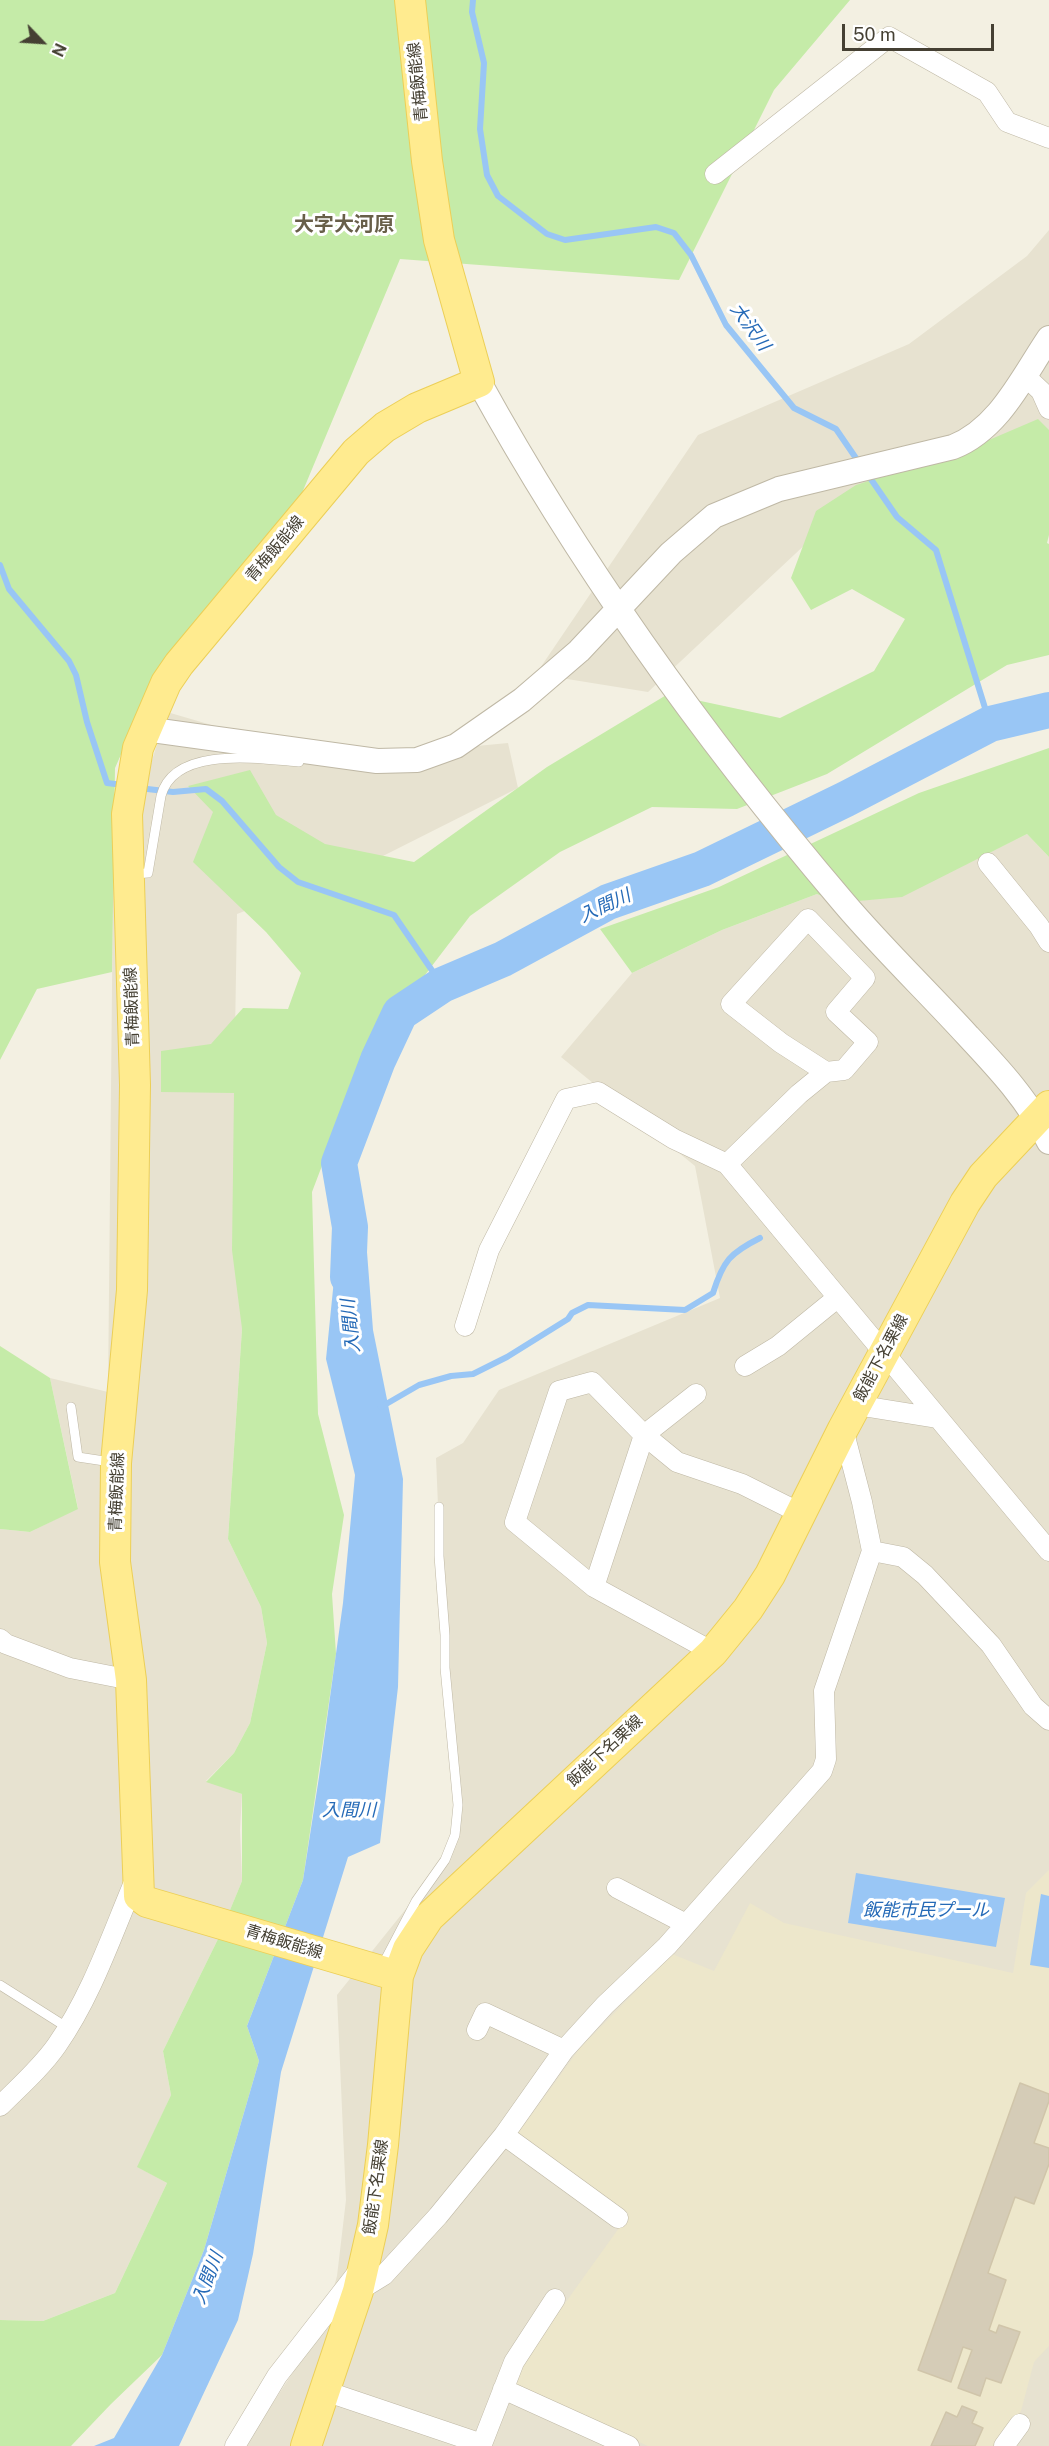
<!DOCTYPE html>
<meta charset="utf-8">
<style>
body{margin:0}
#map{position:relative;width:1049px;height:2446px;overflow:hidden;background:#f3f0e2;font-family:"Public Sans",sans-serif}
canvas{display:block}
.north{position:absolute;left:12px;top:12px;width:60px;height:60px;-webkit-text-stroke:4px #fff;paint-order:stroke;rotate:115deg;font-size:16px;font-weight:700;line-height:24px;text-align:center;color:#454033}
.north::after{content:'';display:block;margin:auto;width:21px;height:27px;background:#454033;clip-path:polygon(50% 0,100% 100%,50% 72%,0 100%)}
.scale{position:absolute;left:842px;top:24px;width:152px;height:27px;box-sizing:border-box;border:3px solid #454033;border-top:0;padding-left:8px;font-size:18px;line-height:21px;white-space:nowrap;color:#454033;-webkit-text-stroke:4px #fff;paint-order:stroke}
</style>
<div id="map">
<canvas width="1049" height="2446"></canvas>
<div class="north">N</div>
<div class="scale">50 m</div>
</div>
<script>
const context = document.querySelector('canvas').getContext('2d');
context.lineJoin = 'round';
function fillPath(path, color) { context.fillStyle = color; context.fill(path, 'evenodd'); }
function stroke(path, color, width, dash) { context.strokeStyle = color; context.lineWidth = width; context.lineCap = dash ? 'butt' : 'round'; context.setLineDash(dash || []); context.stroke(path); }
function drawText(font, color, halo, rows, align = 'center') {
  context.font = font + ' "Public Sans","Noto Sans JP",sans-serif'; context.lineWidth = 6; context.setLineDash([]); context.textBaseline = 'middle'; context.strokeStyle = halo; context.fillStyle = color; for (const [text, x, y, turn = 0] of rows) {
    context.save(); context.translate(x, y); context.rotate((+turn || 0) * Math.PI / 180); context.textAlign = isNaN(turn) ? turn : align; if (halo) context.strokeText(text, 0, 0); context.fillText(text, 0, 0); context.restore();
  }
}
const residential = new Path2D(`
 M 1049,230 L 1049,515 L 811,539 L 648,692 L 536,674 L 698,435 L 909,344 L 1027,256 Z
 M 167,712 L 331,760 L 508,743 L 518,788 L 371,862 L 237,914 L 234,1093 L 242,1329 L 228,1539 L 261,1607 L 267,1643 L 250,1723 L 234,1753 L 206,1781 L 242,1794 L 240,1830 L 242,1881 L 218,1939 L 163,2051 L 171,2095 L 138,2167 L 167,2183 L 115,2293 L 43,2321 L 0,2320 L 0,1529 L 30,1532 L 78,1508 L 50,1378 L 108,1392 L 113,886 Z
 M 1027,834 L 1049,857 L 1049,2446 L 245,2446 L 323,2326 L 337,2276 L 346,2200 L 337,1995 L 445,1860 L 458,1805 L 445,1672 L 436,1458 L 463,1443 L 499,1390 L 720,1298 L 695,1166 L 561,1057 L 632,973 L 722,930 L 817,894 L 837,903 L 902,896 Z`);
const education = new Path2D(`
 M 1049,1870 L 1049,2346 L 1034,2362 L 1021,2411 L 996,2446 L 648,2446 L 513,2384 L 522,2363 L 629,2214 L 518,2133 L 580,2048 L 672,1954 L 714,1971 L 750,1903 L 784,1923 L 1013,1973 L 1026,1893 Z`);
const green = new Path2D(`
 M 0,0 L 850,0 L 774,90 L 679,280 L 400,259 L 289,524 L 162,662 L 115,768 L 112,972 L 37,989 L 0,1060 Z
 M 1038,419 L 1049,430 L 1049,535 L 1047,543 L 1049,544 L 1049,655 L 1007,665 L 827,774 L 737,809 L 652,807 L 560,852 L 470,916 L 364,1055 L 312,1192 L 318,1414 L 344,1515 L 332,1594 L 336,1654 L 303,1880 L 247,2026 L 259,2061 L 204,2250 L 162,2355 L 111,2404 L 71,2446 L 0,2446 L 0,2320 L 43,2321 L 115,2293 L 167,2183 L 137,2167 L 171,2095 L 163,2051 L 218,1939 L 242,1881 L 242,1794 L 206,1782 L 234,1753 L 250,1723 L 267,1643 L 261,1607 L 228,1539 L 242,1329 L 232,1250 L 234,1093 L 161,1092 L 161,1051 L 211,1044 L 243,1008 L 288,1009 L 301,973 L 266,932 L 193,862 L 213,812 L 188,786 L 250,770 L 276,815 L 325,844 L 414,862 L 547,767 L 668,694 L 780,718 L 874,671 L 905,619 L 852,589 L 811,610 L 791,578 L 816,511 L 856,485 L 968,449 Z
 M 1049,748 L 1049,857 L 1027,834 L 902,897 L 837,903 L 817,894 L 722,930 L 632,973 L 600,929 L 719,887 L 919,793 Z
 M 0,1346 L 50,1378 L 78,1509 L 30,1532 L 0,1529 Z`);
const water = new Path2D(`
 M 365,1226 L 373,1330 L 403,1479 L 398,1687 L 380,1843 L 348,1857 L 281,2072 L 253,2254 L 238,2320 L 179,2446 L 94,2446 L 114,2438 L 162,2355 L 204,2250 L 259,2061 L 247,2026 L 303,1880 L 319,1777 L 343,1603 L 355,1475 L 326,1359 L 339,1230 Z
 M 856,1873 L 1005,1898 L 996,1947 L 848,1923 Z
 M 1041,1894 L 1049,1896 L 1049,1968 L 1030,1965 Z`);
const stream = new Path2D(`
 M 473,0 L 472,12 L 484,63 L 480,129 L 487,175 L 498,196 L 547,234 L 565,240 L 656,227 L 674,233 L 691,255 L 726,325 L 794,408 L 836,429 L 860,464
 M 866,472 L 897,517 L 936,550 L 990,724
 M 0,565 L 9,589 L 69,661 L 76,675 L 87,722 L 107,783 L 123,785
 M 139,788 L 173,792 L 206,789 L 222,801 L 279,867 L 298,882 L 394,915 L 442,985
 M 381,1407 L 419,1385 L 451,1376 L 473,1374 L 507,1357 L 568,1319 L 572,1313 L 588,1305 L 685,1310 L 713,1293 C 723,1261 730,1253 760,1238`);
const river = new Path2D(`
 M 348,1277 L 350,1227 L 339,1163 L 378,1060 L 400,1013 L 442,985 L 503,959 L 608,902 L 702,869 L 846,799 L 990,724 L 1049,710`);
const building = new Path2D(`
 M 1020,2083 L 1049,2094 L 1049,2101 L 1034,2143 L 1049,2148 L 1049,2164 L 1034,2204 L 1015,2197 L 988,2273 L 1006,2280 L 989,2330 L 996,2333 L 999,2325 L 1020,2332 L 1001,2383 L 986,2378 L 980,2396 L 958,2388 L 972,2350 L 963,2347 L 951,2382 L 918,2370 Z
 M 962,2406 L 977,2412 L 972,2423 L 983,2428 L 975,2446 L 931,2446 L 946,2412 L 957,2417 Z`);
const service = new Path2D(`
 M 133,874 L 148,873 L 161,796 C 174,745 261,759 299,762
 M 71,1407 L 78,1457 L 111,1462
 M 382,1966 L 416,1901 L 445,1860 L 455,1835 L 458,1805 L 445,1668 L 445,1635 L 439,1556 L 439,1507
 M 0,1985 L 68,2028`);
const minor = new Path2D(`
 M 715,174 L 889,37 L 987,92 L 1007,122 L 1049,138
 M 1024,375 L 1041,391 L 1049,409
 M 988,863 L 1039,926 L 1049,942
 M 727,1164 L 799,1094 L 826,1072 L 844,1070 L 868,1042 L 836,1012 L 865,978 L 808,919 L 731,1004 L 781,1043 L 826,1072
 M 465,1326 L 489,1250 L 566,1099 L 598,1092 L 674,1139 L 727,1164 L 1049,1551
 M 745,1366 L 778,1346 L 837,1298
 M 856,1405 L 937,1418
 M 843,1429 L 862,1502 L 872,1551 L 903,1557 L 925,1575 L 991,1645 L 1033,1706 L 1049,1720
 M 594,1587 L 644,1435 L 696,1394
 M 0,1639 L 6,1644 L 70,1668 L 131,1680
 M 713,1652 L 594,1587 L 515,1522 L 559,1391 L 592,1382 L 644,1435 L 677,1462 L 742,1484 L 800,1513
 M 617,1888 L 686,1924
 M 477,2030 L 485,2013 L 564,2050
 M 0,2106 C 19,2087 41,2068 57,2045 C 92,1995 112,1934 136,1878
 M 504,2135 L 618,2218
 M 358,2291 L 384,2275 L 438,2216 L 504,2135 L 564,2050 L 605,2005 L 667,1946 L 822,1771 L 826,1759 L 824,1691 L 872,1551
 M 503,2389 L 629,2446
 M 325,2391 L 482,2444 L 514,2362 L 555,2299
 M 235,2446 L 277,2376 L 358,2272
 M 1004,2446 L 1020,2424`);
const tertiary = new Path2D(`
 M 479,382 C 582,569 706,741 844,903 C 883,949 927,991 968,1036 C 998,1068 1029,1101 1049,1142
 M 145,729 L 377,761 L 417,760 L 456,746 L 522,700 L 579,651 L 671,553 L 714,516 L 779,489 L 953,447 C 999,429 1022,378 1049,338`);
const primary = new Path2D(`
 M 398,1976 L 147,1902 L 139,1896 L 131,1680 L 115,1562 L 116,1463 L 132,1290 L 135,1085 L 127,814 L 138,748 L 166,683 L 179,664 L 356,452 L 385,427 L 417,408 L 479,382 L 439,240 L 427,161 L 410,0
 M 306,2446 L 358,2291 L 373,2225 L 383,2145 L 398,1976 L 408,1949 L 429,1917 L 713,1652 L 748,1609 L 770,1575 L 843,1429 L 965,1203 L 983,1176 L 1049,1106`);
const streetNames = [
 ["青梅飯能線",418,82,-96],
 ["青梅飯能線",275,549,-50],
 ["青梅飯能線",132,1007,-92],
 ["飯能下名栗線",881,1358,-62],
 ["青梅飯能線",117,1492,-88],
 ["飯能下名栗線",605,1751,-43],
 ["青梅飯能線",284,1942,17],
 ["飯能下名栗線",376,2187,-82]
];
const waterNames = [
 ["大沢川",750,327,54],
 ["入間川",605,906,-25],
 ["入間川",351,1326,-96],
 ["入間川",349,1810],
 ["飯能市民プール",926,1910],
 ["入間川",208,2278,-69]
];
const quarterNames = [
 ["大字大河原",344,225]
];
fillPath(residential, '#e7e2d0');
fillPath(education, '#ede7cb');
fillPath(green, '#c5eba8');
fillPath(water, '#99c6f5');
stroke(stream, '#99c6f5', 6);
stroke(river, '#99c6f5', 36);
fillPath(building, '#d5ccb7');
stroke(building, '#d0c5aa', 1.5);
stroke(service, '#bfb8a5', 10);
stroke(minor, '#bfb8a5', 21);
stroke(tertiary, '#bfb8a5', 26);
stroke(primary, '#eccf57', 32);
stroke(service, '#fff', 9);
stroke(minor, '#fff', 20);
stroke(tertiary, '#fff', 24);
stroke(primary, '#ffeb8f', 30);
drawText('16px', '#454033', '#fff', streetNames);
drawText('italic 18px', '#256ab7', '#fff', waterNames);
drawText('bold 20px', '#685f49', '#fff', quarterNames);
</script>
